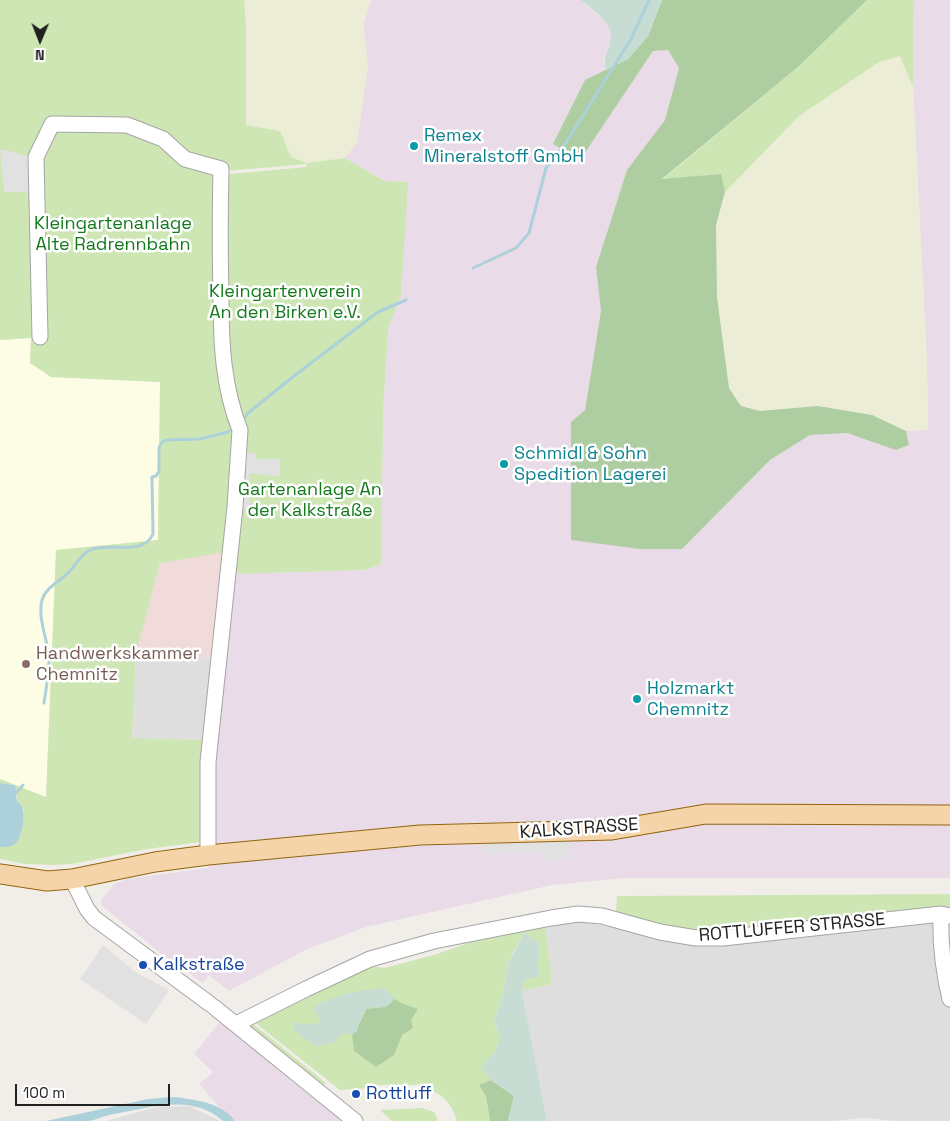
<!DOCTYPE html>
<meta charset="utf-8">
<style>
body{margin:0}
#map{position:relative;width:950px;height:1121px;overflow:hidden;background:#f1eee9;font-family:"Space Grotesk",sans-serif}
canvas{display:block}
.north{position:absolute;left:15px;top:15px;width:50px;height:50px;-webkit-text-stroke:4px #fff;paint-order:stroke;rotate:181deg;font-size:14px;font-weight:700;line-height:20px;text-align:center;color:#212121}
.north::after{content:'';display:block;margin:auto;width:18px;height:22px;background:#212121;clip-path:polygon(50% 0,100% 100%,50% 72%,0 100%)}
.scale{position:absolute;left:15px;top:1084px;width:155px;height:22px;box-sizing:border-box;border:2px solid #212121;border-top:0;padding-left:6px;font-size:15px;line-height:18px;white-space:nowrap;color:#212121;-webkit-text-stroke:4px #fff;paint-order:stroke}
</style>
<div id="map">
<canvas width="950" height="1121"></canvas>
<div class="north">N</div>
<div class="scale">100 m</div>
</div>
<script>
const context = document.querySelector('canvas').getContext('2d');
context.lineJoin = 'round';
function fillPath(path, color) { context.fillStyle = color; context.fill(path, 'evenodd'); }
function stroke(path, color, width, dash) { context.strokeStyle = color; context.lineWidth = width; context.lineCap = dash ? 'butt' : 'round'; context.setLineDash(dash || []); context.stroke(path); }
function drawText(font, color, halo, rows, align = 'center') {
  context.font = font + ' "Space Grotesk",sans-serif'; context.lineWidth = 5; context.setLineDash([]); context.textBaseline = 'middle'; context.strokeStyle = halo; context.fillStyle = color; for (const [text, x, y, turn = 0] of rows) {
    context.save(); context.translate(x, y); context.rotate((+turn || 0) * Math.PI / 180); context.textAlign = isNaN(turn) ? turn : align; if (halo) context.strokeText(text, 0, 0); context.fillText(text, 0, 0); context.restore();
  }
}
const residential = new Path2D(`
 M 136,653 L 215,658 L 206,740 L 132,738 Z
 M 950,918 L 950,1121 L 897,1121 L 865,1118 L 831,1121 L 547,1121 L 522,991 L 552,984 L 545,924 L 582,921 L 672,941 Z
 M 189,1106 L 220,1121 L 106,1121 L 156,1107 Z`);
const commercial = new Path2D(`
 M 226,552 L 215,658 L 136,653 L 160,563 Z`);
const industrial = new Path2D(`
 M 371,0 L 581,0 L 608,24 L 612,39 L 603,60 L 606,70 L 585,80 L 553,144 L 579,160 L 653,51 L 668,50 L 679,68 L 665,120 L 627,170 L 596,267 L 601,311 L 585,410 L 571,422 L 682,549 L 770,460 L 810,435 L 847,433 L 897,450 L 909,445 L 906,431 L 928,429 L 927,364 L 913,87 L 914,0 L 950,0 L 950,878 L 624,878 L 552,885 L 366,927 L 307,949 L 229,991 L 209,975 L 203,983 L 168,959 L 101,905 L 101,900 L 114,884 L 127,879 L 208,868 L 208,762 L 228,574 L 364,570 L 381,564 L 383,414 L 388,329 L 401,295 L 407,182 L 386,181 L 345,158 L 357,142 L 368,65 L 363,25 Z
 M 220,1022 L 300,1088 L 342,1121 L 235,1121 L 219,1107 L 199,1084 L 213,1072 L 194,1054 Z`);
const education = new Path2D(`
 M 31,338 L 51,377 L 160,382 L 158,540 L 56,550 L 46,798 L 0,779 L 0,340 Z`);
const farmland = new Path2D(`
 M 244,0 L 371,0 L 363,25 L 368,65 L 357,142 L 345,158 L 308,163 L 291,157 L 280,131 L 246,125 L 246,27 Z
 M 900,56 L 913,87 L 927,364 L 928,430 L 906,431 L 872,415 L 818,406 L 760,411 L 742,406 L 729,388 L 717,297 L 716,225 L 725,192 L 799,116 L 879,62 Z`);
const grass = new Path2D(`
 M 0,0 L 244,0 L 246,27 L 246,125 L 280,131 L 291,157 L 307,163 L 345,158 L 385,181 L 408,182 L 401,295 L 388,329 L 383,414 L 381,564 L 364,570 L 233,574 L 241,417 L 236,388 L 221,387 L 234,442 L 226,552 L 160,563 L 136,653 L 132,738 L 206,740 L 201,842 L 147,849 L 72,864 L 54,865 L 25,864 L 0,859 L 0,847 L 6,847 L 18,841 L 22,829 L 24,811 L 22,806 L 17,800 L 15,785 L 0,783 L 0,779 L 46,797 L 56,550 L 158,540 L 160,382 L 51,377 L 30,363 L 31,338 L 0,340 ZM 307,164 L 306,167 L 229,174 L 227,171 Z
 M 867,0 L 914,0 L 913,87 L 900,56 L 879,62 L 799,116 L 725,192 L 720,174 L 662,180 L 798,67 Z
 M 950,894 L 950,912 L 723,932 C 681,933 655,925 616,912 L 617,896 Z
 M 545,924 L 552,984 L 522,991 L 526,978 L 539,978 L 538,963 L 540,944 L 524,933 L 515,949 L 508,964 L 503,995 L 494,1021 L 500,1039 L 494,1053 L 482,1067 L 491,1080 L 480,1085 L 486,1096 L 490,1121 L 457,1121 C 453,1106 443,1092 426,1090 L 426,1084 L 395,1086 L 394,1084 L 372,1086 L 371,1088 L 340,1090 L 253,1021 L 307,998 L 339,978 L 370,966 L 385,968 L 437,954 L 491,935 Z
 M 252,1023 L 326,1083 L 323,1085 L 250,1026 Z
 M 422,1108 L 434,1112 L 438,1121 L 392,1121 L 380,1110 Z`);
const forest = new Path2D(`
 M 662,0 L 867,0 L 798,67 L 662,179 L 721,174 L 725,192 L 716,225 L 717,297 L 729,388 L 741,406 L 760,411 L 818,406 L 872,415 L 906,431 L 909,445 L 896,450 L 847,433 L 810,435 L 770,460 L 682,549 L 640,549 L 571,540 L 571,422 L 585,410 L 601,311 L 596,267 L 627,170 L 665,120 L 679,68 L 668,50 L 653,51 L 580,160 L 553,144 L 585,80 L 628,59 L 648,36 Z
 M 395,999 L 403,1004 L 418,1009 L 411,1020 L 413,1028 L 402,1035 L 394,1055 L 376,1067 L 354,1051 L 352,1035 L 357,1031 C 358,1023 364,1017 366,1009 L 386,1007 Z
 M 491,1080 L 514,1096 L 508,1121 L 490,1121 L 486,1096 L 479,1085 Z`);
const wetland = new Path2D(`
 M 581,0 L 662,0 L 648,36 L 628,59 L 606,70 C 603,60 605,56 609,47 C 618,25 596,13 581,0 Z
 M 524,933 L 540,943 L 538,963 L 539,978 L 526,978 L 522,991 L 547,1121 L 508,1121 L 514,1096 L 491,1080 L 481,1067 L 494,1053 L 500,1039 L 494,1021 L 503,995 L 508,964 Z
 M 384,988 L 395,999 L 386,1007 L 375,1007 L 366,1009 C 364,1017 358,1023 357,1031 L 352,1035 L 346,1033 L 340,1035 L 336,1042 L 315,1046 L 294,1030 L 293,1022 L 304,1024 L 321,1023 L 313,1007 C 337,995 358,990 384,988 Z`);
const parking = new Path2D(`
 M 0,150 L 7,150 L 32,158 L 33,192 L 4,192 Z
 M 241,453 L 256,453 L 256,459 L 280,459 L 280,477 L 250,473 L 249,508 L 238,508 Z
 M 571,842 L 571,857 L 544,863 L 540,853 L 483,854 L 483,844 Z
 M 103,945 L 138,974 L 169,990 L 146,1024 L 80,979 Z`);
const water = new Path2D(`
 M 0,783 L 15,785 C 17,790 15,796 17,801 C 19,803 21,804 22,807 C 26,814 22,839 15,844 C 11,847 5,847 0,847 Z
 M 174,1097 C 195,1100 221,1102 235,1121 L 223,1121 C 191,1093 151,1108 114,1114 C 105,1115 97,1120 88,1121 C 74,1121 59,1121 46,1121 L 148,1099 Z`);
const stream = new Path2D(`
 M 473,268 L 516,248 L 529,233 L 546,168 L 565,144 L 631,39 L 649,0
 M 241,423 L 248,413 L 294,376 L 378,312 L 406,300
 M 44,703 C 46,689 49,675 49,661 C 49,641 37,620 42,600 C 45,588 60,581 69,572 C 76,565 82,552 93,549 C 112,543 143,556 153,534 L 152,477 L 156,476 L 159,471 L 159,448 L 161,443 L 166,440 L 200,439 L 228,432 L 235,428
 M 15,794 L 23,785`);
const minor = new Path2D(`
 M 40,337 L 36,157 L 52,124 L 127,125 L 163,139 L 185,159 L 221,169 C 220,212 220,255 221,299 C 221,343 223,387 240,430 L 235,507 L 208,762 L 208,855
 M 72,879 L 87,909 L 94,918 L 210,1004
 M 941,914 C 940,943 943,970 950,999
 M 214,1007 L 355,1121
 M 236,1024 L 306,989 L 370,959 L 434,941 L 551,918 L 578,914 L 602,916 L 660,932 L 696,938 L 723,938 L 941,914 L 950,916`);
const major = new Path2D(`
 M 0,874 L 47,881 L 72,879 L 155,862 L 208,855 L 420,835 L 612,830 L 706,814 L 950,815`);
const markers = [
 [414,146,5,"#0f9aa8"],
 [504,464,5,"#0f9aa8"],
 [26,664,5,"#8d6e63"],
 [637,699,5,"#0f9aa8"],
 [143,965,5,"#1a4fb4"],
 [356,1094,5,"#1a4fb4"]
];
const cultureNames = [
 ["Remex",424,136],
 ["Mineralstoff GmbH",424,157],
 ["Schmidl & Sohn",514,454],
 ["Spedition Lagerei",514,475],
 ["Holzmarkt",647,689],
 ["Chemnitz",647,710]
];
const parkNames = [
 ["Kleingartenanlage",113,224],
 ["Alte Radrennbahn",113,245],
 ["Kleingartenverein",285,292],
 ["An den Birken e.V.",285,313],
 ["Gartenanlage An",310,490],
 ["der Kalkstraße",310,511]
];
const educationNames = [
 ["Handwerkskammer",36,654],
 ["Chemnitz",36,675]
];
const streetNames = [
 ["KALKSTRASSE",579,829,-4],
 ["ROTTLUFFER STRASSE",792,928,-5]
];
const transitNames = [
 ["Kalkstraße",153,965],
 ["Rottluff",366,1094]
];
fillPath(residential, '#dfdede');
fillPath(commercial, '#f0dada');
fillPath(industrial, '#e9dbe7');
fillPath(education, '#fdfde5');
fillPath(farmland, '#ecedd6');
fillPath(grass, '#cde6b3');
fillPath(forest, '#aecda1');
fillPath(wetland, '#c7ddd3');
fillPath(parking, '#e1e1e1');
fillPath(water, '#add1db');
stroke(stream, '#add1db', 3);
stroke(minor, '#a5a5a5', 17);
stroke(major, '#92650c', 21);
stroke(minor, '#fff', 15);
stroke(major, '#f5d4a9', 19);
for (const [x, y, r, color] of markers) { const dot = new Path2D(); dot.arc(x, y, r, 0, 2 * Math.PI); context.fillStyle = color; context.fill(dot); stroke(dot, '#fff', 2); }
drawText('18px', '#0d838f', '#fff', cultureNames, 'left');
drawText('18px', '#157a1c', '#fff', parkNames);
drawText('18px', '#785e54', '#fff', educationNames, 'left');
drawText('18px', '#212121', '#fff', streetNames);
drawText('18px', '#164399', '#fff', transitNames, 'left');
</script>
